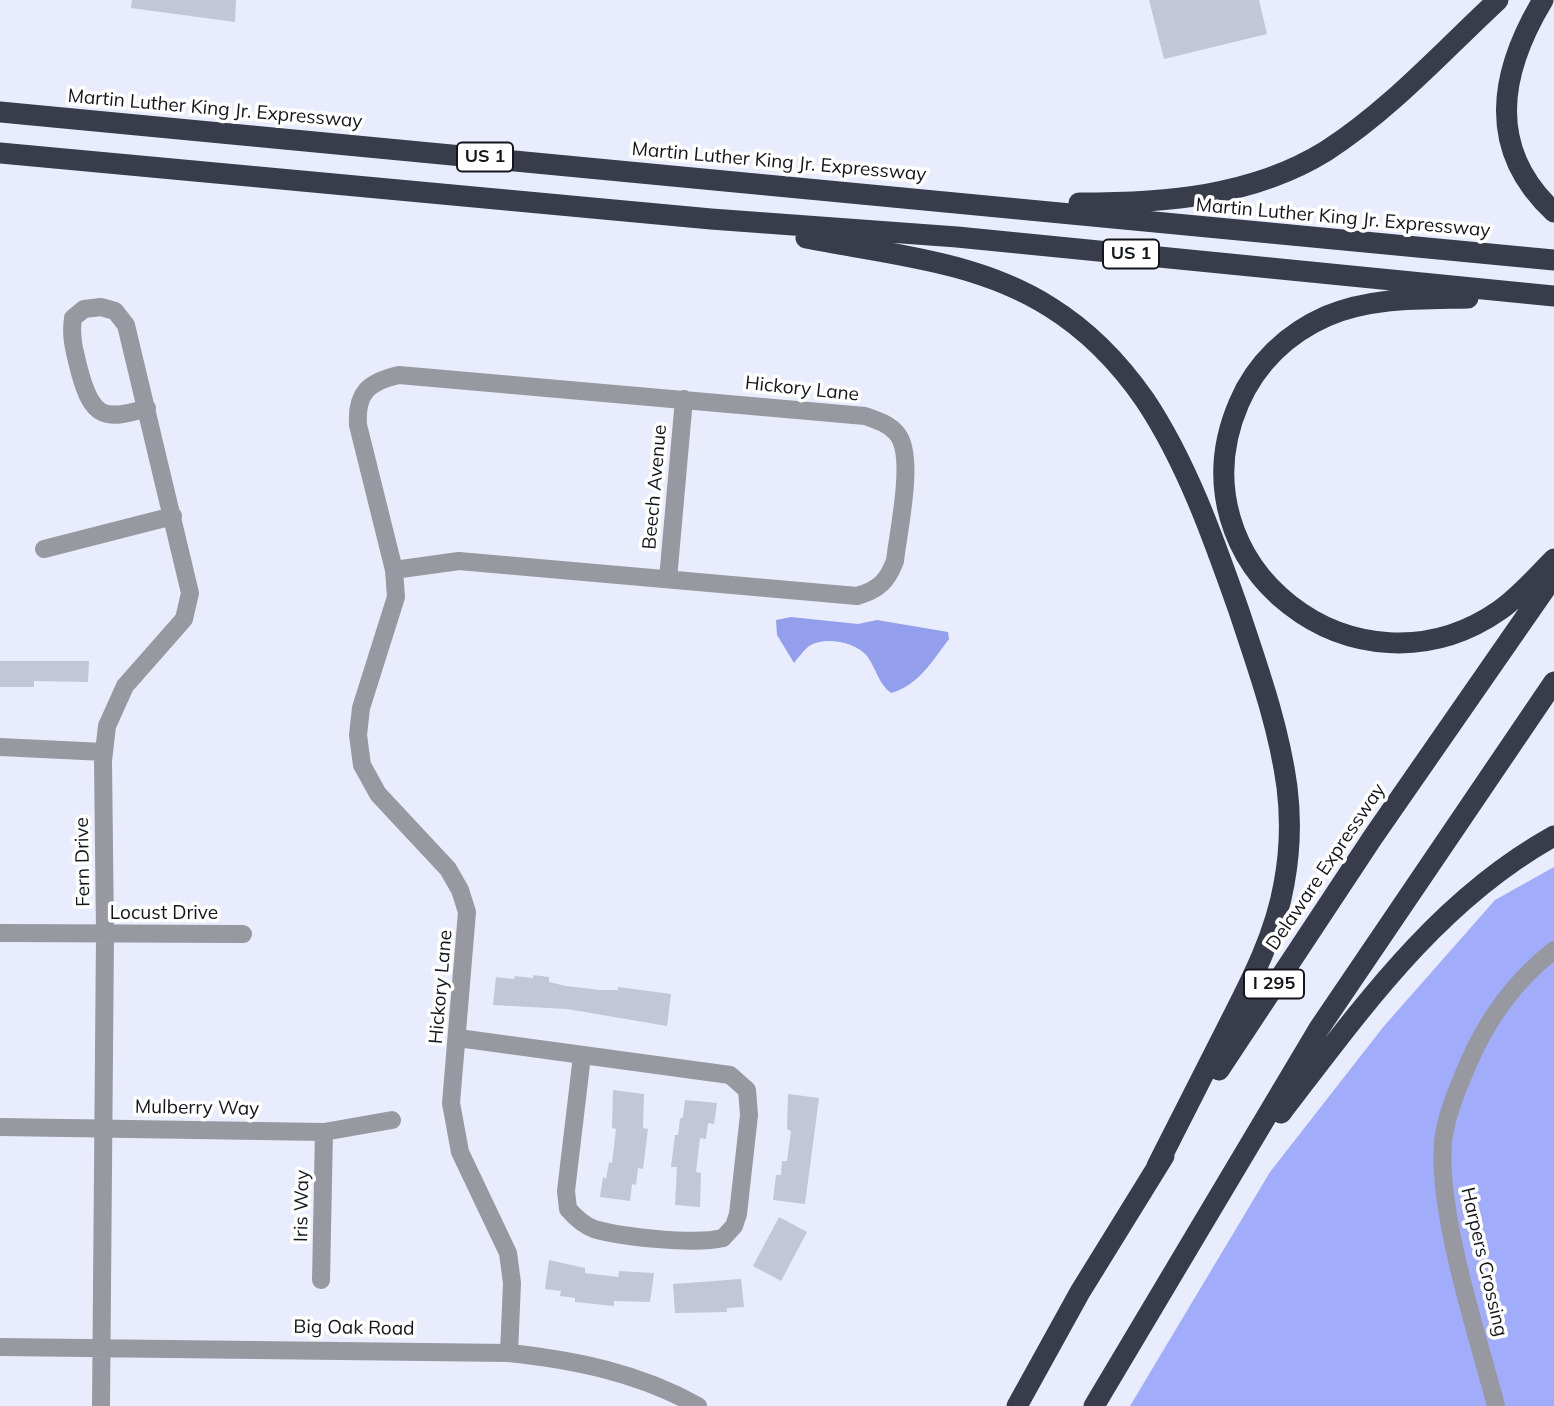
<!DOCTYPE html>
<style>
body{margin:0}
canvas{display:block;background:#e9ecfc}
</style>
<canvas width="1554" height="1406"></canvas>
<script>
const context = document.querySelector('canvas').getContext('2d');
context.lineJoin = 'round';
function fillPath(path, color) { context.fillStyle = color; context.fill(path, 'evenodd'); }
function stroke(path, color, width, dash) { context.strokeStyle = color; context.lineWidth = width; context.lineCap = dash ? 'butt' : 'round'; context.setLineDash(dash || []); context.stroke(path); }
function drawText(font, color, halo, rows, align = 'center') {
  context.font = font + ' Mulish,sans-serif'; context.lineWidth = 7; context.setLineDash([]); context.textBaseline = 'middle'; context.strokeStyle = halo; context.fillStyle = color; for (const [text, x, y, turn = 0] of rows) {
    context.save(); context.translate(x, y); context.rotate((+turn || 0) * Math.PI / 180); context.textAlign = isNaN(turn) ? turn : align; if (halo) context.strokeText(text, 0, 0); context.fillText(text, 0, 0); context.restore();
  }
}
const forest = new Path2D(`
 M 1554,867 L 1554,1406 L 1130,1406 L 1270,1172 L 1384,1026 L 1495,900 Z`);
const water = new Path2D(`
 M 791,617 L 858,624 L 877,620 L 948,632 L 949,639 C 933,660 918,686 891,693 C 879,685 876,668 867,656 C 856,642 824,636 809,646 C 804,650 798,658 794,663 L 777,635 L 776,620 Z`);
const building = new Path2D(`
 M 132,0 L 236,0 L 235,22 L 131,8 Z
 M 1149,0 L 1259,0 L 1267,34 L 1164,59 Z
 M 0,661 L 89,661 L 88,682 L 34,681 L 34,687 L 0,687 Z
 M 533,975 L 549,977 L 549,982 L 566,986 L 600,990 L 618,990 L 618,987 L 671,994 L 667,1026 L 567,1009 L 493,1005 L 496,977 L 514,979 L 515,976 L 533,978 Z
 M 613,1090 L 644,1094 L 643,1128 L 648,1129 L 643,1169 L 638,1168 L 636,1185 L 632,1184 L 630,1201 L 600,1197 L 603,1177 L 606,1179 L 609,1162 L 612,1163 L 616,1129 L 612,1128 Z
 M 788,1094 L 819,1098 L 805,1204 L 773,1200 L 776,1175 L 781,1175 L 782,1161 L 787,1161 L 791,1131 L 787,1129 Z
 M 685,1100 L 717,1103 L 714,1124 L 708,1123 L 706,1139 L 700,1138 L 696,1172 L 701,1173 L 700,1207 L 675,1205 L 677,1167 L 671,1167 L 675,1135 L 678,1135 L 680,1119 L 683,1117 Z
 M 779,1217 L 807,1232 L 781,1281 L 753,1266 Z
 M 549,1260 L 585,1268 L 585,1273 L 618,1277 L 619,1271 L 654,1273 L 650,1302 L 614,1301 L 614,1306 L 575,1302 L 575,1298 L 560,1296 L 561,1291 L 545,1289 Z
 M 741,1279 L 744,1307 L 727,1308 L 727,1312 L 675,1313 L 673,1284 Z`);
const minor = new Path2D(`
 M 44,549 L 173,516
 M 394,570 L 459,561 L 857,596 C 878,590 887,582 895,561 C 898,532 915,458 898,435 C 890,424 877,420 865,416 L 399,375 C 368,382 356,393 358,425 L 394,570 L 396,597 L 361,708 L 358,735 L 362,765 L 378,794 L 448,869 L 460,890 L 467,912 L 451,1103 L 460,1152 L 508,1253 L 512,1283 L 509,1353
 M 668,579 L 684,399
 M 0,747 L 104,752
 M 0,933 L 243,934
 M 458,1038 L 730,1075 L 747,1090 L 749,1115 L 738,1214 L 734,1226 L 723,1238 C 695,1245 622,1237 594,1229 C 583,1225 575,1217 568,1209 L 566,1191 L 582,1056
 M 0,1127 L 324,1132 L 392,1120
 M 321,1280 L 324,1132
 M 0,1347 L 509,1353 C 575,1360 639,1373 698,1406
 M 101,1406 L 105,934 L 103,761 L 107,726 L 125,686 L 184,619 L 190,593 L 126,325 L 115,311 L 101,307 L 84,309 L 73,318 C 70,338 75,353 80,373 C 92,416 103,422 147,408
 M 1496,1406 C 1478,1336 1431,1197 1445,1129 C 1450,1106 1459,1085 1468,1064 C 1488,1017 1515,981 1554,950`);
const highway = new Path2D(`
 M 1543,0 C 1499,73 1486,149 1554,212
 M 0,112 L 1554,260
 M 0,153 L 711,219 L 957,237 L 1554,296
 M 1079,203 C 1163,203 1252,197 1326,151 C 1390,110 1443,51 1498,0
 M 806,238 C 888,254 978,261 1050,307 C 1087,330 1120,364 1145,400 C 1187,463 1214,540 1239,611 C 1258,668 1279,727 1287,787 C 1291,819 1290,852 1284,884 C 1275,936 1250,983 1226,1030 C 1203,1075 1180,1120 1157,1166
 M 1468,298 C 1421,299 1372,297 1327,316 C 1288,333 1256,363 1239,403 C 1169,565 1357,710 1500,610 C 1520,596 1537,576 1554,559
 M 1219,1070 L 1373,837 L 1554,576
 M 1281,1113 C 1361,1009 1437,901 1554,836
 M 1017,1406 L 1080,1292 L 1164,1156
 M 1094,1406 L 1318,1030 L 1554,682`);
const shields = [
 [485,157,56],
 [1131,254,56],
 [1274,984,60]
];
const shieldNames = [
 ["US 1",485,157],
 ["US 1",1131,254],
 ["I 295",1274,984]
];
const streetNames = [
 ["Martin Luther King Jr. Expressway",215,109,5],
 ["Martin Luther King Jr. Expressway",779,162,5],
 ["Martin Luther King Jr. Expressway",1343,218,5],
 ["Hickory Lane",802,389,6],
 ["Beech Avenue",655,487,-85],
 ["Fern Drive",83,862,-91],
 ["Delaware Expressway",1326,867,-56],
 ["Locust Drive",164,913],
 ["Hickory Lane",441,987,-85],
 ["Mulberry Way",197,1108,1],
 ["Iris Way",302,1206,-89],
 ["Harpers Crossing",1484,1262,77],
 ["Big Oak Road",354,1328,1]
];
fillPath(forest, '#a1adfb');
fillPath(water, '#939fec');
fillPath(building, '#c2c6d9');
stroke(minor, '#9798a0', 18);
stroke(highway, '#393c4b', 21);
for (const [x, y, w] of shields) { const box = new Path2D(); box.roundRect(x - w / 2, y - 14.5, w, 29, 5); context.fillStyle = '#fff'; context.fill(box); stroke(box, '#14161c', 2); }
drawText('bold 18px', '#14161c', null, shieldNames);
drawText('19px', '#14161c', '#fff', streetNames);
</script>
